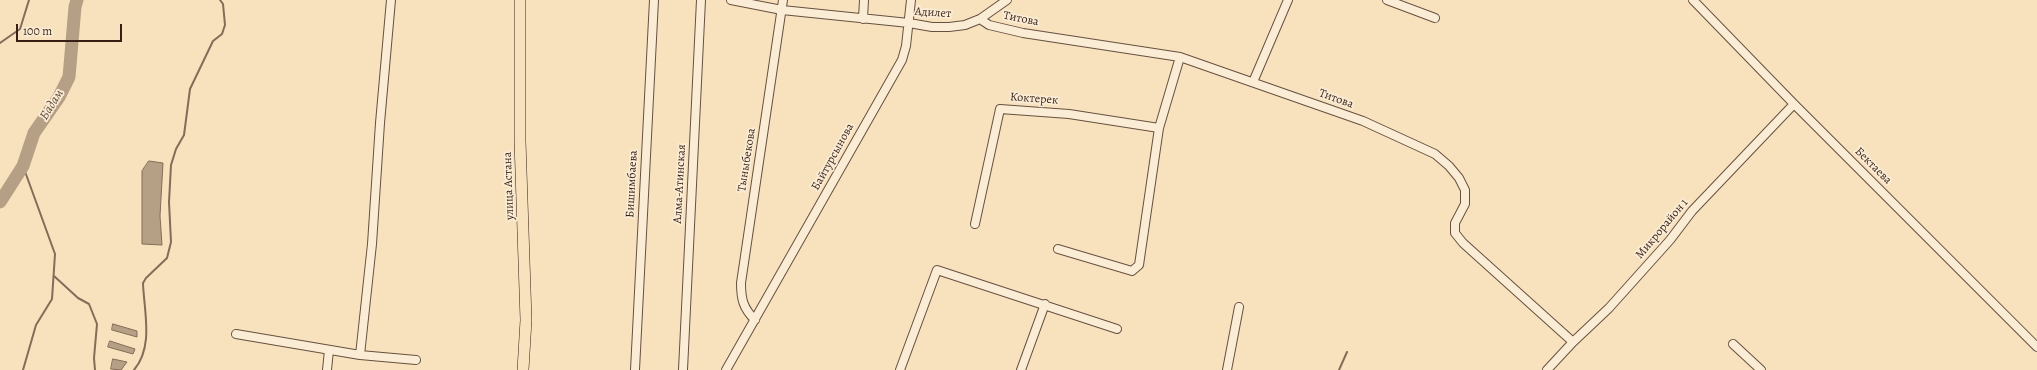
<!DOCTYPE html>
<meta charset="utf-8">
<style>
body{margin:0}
#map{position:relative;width:2037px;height:370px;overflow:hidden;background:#f8e2be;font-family:Alegreya,serif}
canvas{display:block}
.scale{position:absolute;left:16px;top:24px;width:106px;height:18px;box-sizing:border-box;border:2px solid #371f15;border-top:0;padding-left:5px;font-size:12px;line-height:14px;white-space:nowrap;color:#371f15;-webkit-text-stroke:3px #faecd5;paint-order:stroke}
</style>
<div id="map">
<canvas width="2037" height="370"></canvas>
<div class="scale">100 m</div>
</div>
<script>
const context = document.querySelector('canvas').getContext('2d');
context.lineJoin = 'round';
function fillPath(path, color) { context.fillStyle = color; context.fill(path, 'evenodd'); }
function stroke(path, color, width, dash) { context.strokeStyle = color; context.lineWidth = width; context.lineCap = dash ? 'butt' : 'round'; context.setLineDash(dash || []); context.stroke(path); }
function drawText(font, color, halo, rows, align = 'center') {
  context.font = font + ' Alegreya,serif'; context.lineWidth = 3.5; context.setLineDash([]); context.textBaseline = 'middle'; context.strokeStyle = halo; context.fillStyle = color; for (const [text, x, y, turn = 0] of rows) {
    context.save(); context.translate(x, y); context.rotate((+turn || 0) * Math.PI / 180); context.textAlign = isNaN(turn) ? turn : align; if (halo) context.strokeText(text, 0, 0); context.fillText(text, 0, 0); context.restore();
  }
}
const water = new Path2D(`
 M 149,161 L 163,163 L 160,216 L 162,245 L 142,244 L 142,171 Z
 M 113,324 L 137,331 L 137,337 L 112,330 Z
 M 110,341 L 135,349 L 133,354 L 108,347 Z
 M 113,359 L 127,362 L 121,370 L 111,369 Z`);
const stream = new Path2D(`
 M 0,43 L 20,29 L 29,0
 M 23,166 L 55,254 L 52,299 L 36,325 L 23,370
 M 54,276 L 78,298 L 89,304 L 97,324 L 94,358 L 95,370
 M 134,370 C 154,346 144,312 143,283 L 146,278 L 167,258 L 171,242 L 169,202 L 171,165 L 176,149 L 184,135 L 190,89 L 213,41 L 222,34 L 225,25 L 223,4 L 220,0
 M 1339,370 L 1347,352`);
const river = new Path2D(`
 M 0,202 L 23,166 L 34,133 L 59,97 L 69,77 L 75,7 L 77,0`);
const minor = new Path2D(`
 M 731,0 L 782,10 L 909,23 L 932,27 L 949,27 L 965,25 L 980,19 L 1007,0
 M 1387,0 L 1435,18
 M 1693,0 L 1794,104 L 2037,347
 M 863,19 L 864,0
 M 980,19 L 989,25 L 1023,33 L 1180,57 L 1363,121 L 1435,154 L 1449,166 L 1459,178 L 1465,190 L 1465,204 L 1455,223 L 1455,233 L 1463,243 L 1573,342
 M 1253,82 L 1288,0
 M 975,224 L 1000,109 L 1069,114 L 1159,128
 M 1058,249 L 1132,271 L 1139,265 L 1159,128 L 1180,57
 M 755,320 C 743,308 741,299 741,283 L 783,0
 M 236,334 L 360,355 L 416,360
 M 1733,344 L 1761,370
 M 360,355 L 372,244 L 380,123 L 391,0
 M 327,370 L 329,350
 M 635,370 L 654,0
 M 683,370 L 701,0
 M 726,370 L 902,60 L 906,46 L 911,0
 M 900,370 L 937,270 L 1117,329
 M 1021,370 L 1045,304
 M 1227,370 L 1239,307
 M 1547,370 L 1573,342 L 1609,308 L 1670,240 L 1692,211 L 1794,104`);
const major = new Path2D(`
 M 520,0 L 520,141 L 526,320 L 523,370`);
const streetNames = [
 ["Адилет",933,13,4],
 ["Титова",1021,19,11],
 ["Коктерек",1034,99,4],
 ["Титова",1336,99,20],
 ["Байтурсынова",833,157,-61],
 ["Тыныбекова",747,160,-81],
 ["Бектаева",1873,166,45],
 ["Бишимбаева",632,184,-87],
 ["Алма-Атинская",680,184,-87],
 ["улица Астана",509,186,-92],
 ["Микрорайон 1",1662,229,-50]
];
const waterNames = [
 ["Бадам",52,105,-58]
];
fillPath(water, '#b6a085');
stroke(water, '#836c58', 1);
stroke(stream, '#836c58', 2);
stroke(river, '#b6a085', 13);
stroke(minor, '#67503f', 10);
stroke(major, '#371f15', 12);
stroke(minor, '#faecd5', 8);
stroke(major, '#f8e2be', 11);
drawText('12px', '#371f15', '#faecd5', streetNames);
drawText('italic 13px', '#634c3c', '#faecd5', waterNames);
</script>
